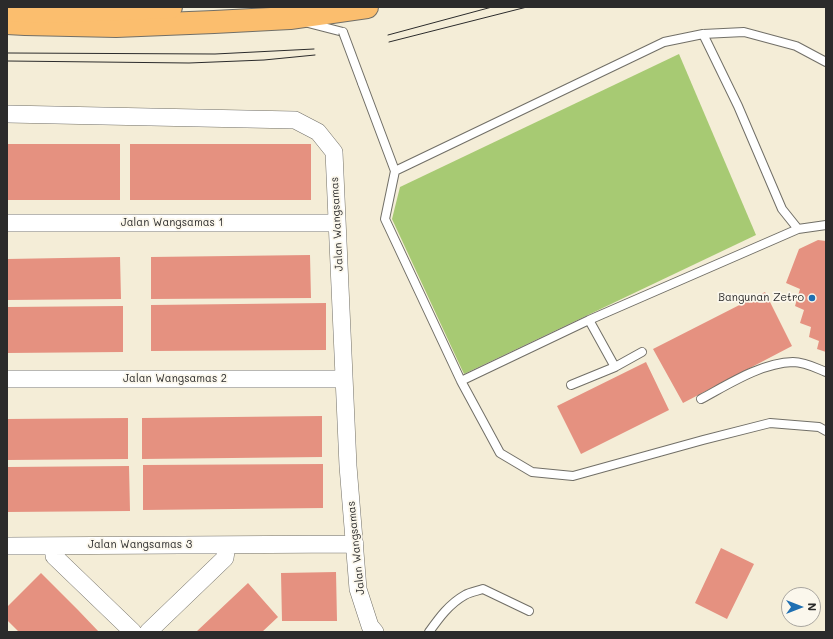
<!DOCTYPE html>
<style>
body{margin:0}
#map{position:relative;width:833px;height:639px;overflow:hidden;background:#f4edd7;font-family:Mali,sans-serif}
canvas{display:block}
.frame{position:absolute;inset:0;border:8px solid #2b2b2b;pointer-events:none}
.north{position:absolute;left:781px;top:587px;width:40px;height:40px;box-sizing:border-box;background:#fbf7ec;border:1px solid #a8a59f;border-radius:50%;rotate:90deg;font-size:11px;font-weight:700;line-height:16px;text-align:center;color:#2b2b2b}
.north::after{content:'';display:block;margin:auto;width:14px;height:18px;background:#1f6fb2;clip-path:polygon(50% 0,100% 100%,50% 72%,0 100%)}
</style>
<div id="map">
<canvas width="833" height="639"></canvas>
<div class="frame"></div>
<div class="north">N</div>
</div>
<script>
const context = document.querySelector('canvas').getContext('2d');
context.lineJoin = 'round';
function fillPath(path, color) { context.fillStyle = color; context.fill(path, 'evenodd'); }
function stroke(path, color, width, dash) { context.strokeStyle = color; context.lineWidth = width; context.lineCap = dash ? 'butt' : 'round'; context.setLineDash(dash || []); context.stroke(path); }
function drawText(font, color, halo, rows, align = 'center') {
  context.font = font + ' Mali,sans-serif'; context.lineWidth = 3.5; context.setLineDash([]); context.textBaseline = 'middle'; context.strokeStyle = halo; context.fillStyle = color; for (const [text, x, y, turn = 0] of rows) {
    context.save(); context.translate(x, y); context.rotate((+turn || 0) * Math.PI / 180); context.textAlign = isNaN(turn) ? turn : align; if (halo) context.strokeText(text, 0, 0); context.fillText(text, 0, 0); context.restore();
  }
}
const green = new Path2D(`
 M 679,54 L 756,235 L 464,374 L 392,219 L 400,187 Z`);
const building = new Path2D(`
 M 7,144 L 120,144 L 120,200 L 7,200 Z
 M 130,144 L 311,144 L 311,200 L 130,200 Z
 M 818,240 L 826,241 L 826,352 L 817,349 L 819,341 L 809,337 L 811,327 L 800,323 L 804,310 L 795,306 L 800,289 L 786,283 L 799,249 Z
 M 310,255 L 311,298 L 151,299 L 151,257 Z
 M 120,257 L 121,299 L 7,300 L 7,259 Z
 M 765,292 L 792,346 L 683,403 L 653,349 Z
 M 326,303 L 326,350 L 151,351 L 151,305 Z
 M 123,306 L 123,352 L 7,353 L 7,307 Z
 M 646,362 L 669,410 L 581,454 L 557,406 Z
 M 322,416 L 322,457 L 142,459 L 142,418 Z
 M 128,418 L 128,459 L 7,460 L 7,419 Z
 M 323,464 L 323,508 L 143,510 L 143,465 Z
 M 129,466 L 130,511 L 7,512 L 7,467 Z
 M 721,548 L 754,564 L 727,619 L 695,603 Z
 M 336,572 L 337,621 L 282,621 L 281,573 Z
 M 41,573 L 78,610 L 99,632 L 19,632 L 7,620 L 7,607 Z
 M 248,583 L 278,617 L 262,632 L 196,632 Z`);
const service = new Path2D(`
 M 308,23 L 343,32
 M 703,34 L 738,106 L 782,209 L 798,229
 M 362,83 L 395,171 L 385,219 L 461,381 L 589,320 L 798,229 L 826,225
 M 395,171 L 664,42 L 703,34 L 744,32 L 796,46 L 826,62
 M 589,320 L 615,367
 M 461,381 L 500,453 L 532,472 L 573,476 L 703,440 L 770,423 L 819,427 L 826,431
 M 571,385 L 615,367 L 642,352
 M 701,399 C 729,384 761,363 793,362 C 805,362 816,368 826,372
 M 429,632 C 439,618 449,604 465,595 C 470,592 477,591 483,589 L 529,611`);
const minor = new Path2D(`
 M 7,114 L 295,120 L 318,132 L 334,152 L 348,466 L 358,589 L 370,626 L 375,632
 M 7,223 L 337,223
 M 7,379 L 344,379
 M 7,546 L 355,544
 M 54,546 L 54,556 L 133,632
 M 148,632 L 225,558 L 227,545`);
const primary = new Path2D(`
 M 7,23 L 25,24 L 116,26 L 214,22 L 290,18 L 367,7`);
const motorway = new Path2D(`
 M 7,10 L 45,12 L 171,7`);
const tram = new Path2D(`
 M 388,35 L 492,7
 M 389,42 L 527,7
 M 7,53 L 215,54 L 314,49
 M 7,61 L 189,63 L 264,60 L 315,55`);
const serviceBridge = new Path2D(`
 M 343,32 L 362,83`);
const markers = [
 [812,298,4,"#1f6fb2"]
];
const streetNames = [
 ["Jalan Wangsamas 1",172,223],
 ["Jalan Wangsamas",337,224,-93],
 ["Jalan Wangsamas 2",175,379],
 ["Jalan Wangsamas 3",140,545],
 ["Jalan Wangsamas",356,548,-96]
];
const poiNames = [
 ["Bangunan Zetro",804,298]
];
fillPath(green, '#a7ca73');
fillPath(building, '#e59180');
stroke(service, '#716f67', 10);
stroke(minor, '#716f67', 18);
stroke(primary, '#716f67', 24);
stroke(motorway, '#716f67', 24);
stroke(service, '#fff', 8);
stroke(minor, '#fff', 17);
stroke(primary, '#fbbe6e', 22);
stroke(motorway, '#fbbe6e', 22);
stroke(tram, '#2b2b2b', 1);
stroke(serviceBridge, '#716f67', 10, []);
stroke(serviceBridge, '#fff', 8);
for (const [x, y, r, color] of markers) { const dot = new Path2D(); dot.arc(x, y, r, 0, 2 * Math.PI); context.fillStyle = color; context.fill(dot); stroke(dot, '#fbf7ec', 1.5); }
drawText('11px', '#2b2b2b', '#fbf7ec', streetNames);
drawText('11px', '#2b2b2b', '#fbf7ec', poiNames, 'right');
</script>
